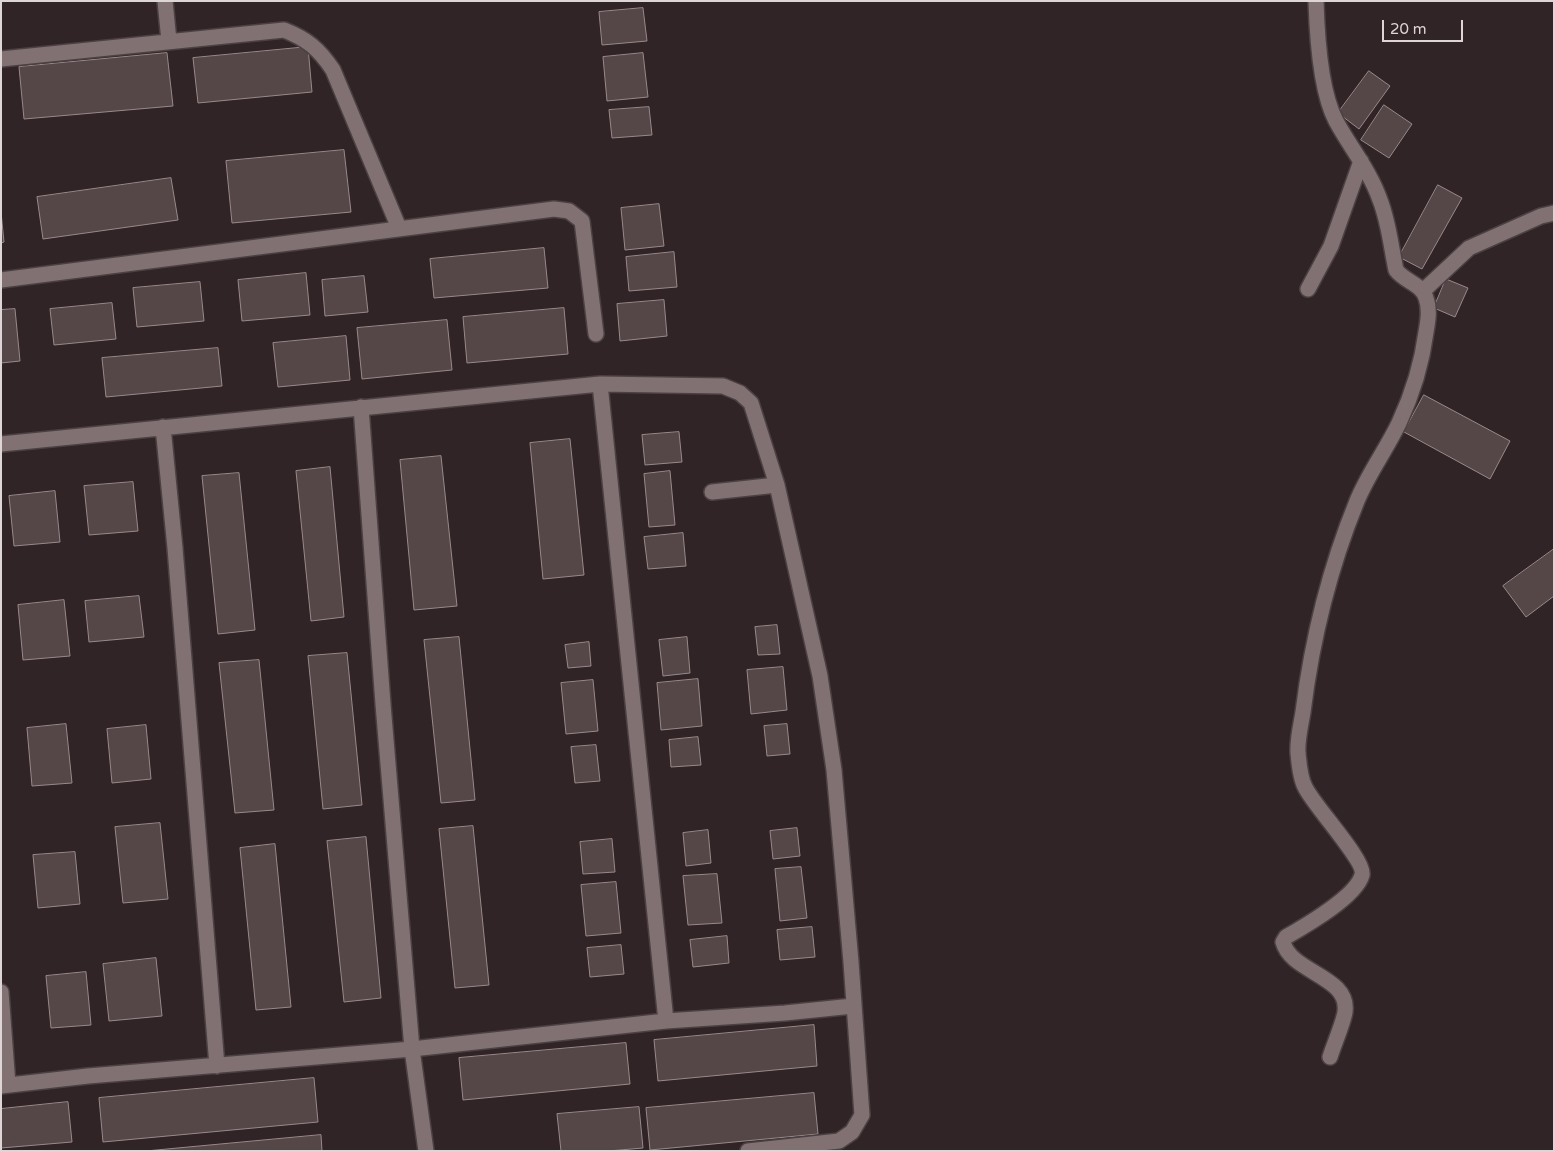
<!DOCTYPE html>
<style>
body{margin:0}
#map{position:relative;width:1555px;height:1152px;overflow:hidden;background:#312426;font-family:"Varela Round",sans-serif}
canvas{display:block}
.frame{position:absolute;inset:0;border:2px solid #ded5d6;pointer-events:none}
.scale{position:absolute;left:1382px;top:20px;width:81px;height:22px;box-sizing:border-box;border:2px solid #ded5d6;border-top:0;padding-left:6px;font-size:15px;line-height:18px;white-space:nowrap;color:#ded5d6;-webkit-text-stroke:4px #312426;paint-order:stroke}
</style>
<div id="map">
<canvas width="1555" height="1152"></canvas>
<div class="frame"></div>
<div class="scale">20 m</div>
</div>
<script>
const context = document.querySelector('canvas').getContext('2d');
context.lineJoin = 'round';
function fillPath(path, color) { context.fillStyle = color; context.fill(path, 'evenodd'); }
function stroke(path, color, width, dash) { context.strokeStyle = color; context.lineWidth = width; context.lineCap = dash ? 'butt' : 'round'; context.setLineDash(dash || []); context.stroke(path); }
const building = new Path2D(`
 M 643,8 L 647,41 L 602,45 L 599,12 Z
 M 308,47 L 312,92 L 198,103 L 193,58 Z
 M 167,53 L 173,106 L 24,119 L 19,67 Z
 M 643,53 L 648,97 L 607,101 L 603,57 Z
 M 1369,71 L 1390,86 L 1359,129 L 1338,113 Z
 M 1384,105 L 1412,124 L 1389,158 L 1361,140 Z
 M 649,107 L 652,135 L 612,138 L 609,110 Z
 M 344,150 L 351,212 L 232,223 L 226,161 Z
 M 171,178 L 178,220 L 43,239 L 37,197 Z
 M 1438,185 L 1462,198 L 1422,269 L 1399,257 Z
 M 659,204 L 664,246 L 625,250 L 621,208 Z
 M 1,212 L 4,242 L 1,243 Z
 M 544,248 L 548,288 L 434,298 L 430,259 Z
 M 674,252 L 677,287 L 629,291 L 626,257 Z
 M 306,273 L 310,315 L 242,321 L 238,280 Z
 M 364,276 L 368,312 L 325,316 L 322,280 Z
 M 1446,279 L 1468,288 L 1455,317 L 1434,308 Z
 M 200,282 L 204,321 L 137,327 L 133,288 Z
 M 664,300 L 667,336 L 620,341 L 617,304 Z
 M 112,303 L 116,339 L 54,345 L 50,309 Z
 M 564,308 L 568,354 L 467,363 L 463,317 Z
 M 15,309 L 20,361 L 1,363 L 1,310 Z
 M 447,320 L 452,370 L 362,379 L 357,328 Z
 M 346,336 L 350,380 L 278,387 L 273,343 Z
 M 218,348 L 222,386 L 106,397 L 102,358 Z
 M 1424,395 L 1510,441 L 1490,479 L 1404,432 Z
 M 679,432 L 682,462 L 645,465 L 642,435 Z
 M 570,439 L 584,575 L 543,579 L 530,443 Z
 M 441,456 L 457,606 L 414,610 L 400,460 Z
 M 330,467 L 344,617 L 311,621 L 296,471 Z
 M 670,471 L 675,525 L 649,527 L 644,474 Z
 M 239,473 L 255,630 L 218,634 L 202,476 Z
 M 133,482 L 138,531 L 89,535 L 84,486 Z
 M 55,491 L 60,542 L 14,546 L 9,496 Z
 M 683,533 L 686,566 L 648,569 L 644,537 Z
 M 1554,549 L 1554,596 L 1526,617 L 1503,586 Z
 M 139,596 L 144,637 L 89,642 L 85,601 Z
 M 64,600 L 70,656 L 23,660 L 18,605 Z
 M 777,625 L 780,654 L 758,655 L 755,627 Z
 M 459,637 L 475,800 L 441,803 L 424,640 Z
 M 687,637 L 690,673 L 663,676 L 659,640 Z
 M 589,642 L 591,666 L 568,668 L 565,645 Z
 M 347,653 L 362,805 L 323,809 L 308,656 Z
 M 259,660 L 274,810 L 235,813 L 219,663 Z
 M 783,667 L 787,710 L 751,714 L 747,670 Z
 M 698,679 L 702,726 L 661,730 L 657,683 Z
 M 593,680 L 598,731 L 566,734 L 561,683 Z
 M 66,724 L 72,783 L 32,786 L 27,728 Z
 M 787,724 L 790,754 L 767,756 L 764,726 Z
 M 146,725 L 151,779 L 112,783 L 107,729 Z
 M 698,737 L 701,765 L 671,767 L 669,740 Z
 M 596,745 L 600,781 L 575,783 L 571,747 Z
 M 160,823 L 168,899 L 123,903 L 115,827 Z
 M 473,826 L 489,985 L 455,988 L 439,829 Z
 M 797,828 L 800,856 L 773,859 L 770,831 Z
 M 708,830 L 711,863 L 686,866 L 683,833 Z
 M 366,837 L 381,998 L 344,1002 L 327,841 Z
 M 612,839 L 615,872 L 583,874 L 580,842 Z
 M 275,844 L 291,1007 L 256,1010 L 240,848 Z
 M 75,852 L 80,904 L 38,908 L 33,855 Z
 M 801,867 L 807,918 L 780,921 L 775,869 Z
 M 717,874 L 722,923 L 688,925 L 683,876 Z
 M 616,882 L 621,933 L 586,936 L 581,885 Z
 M 812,927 L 815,957 L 780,960 L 777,930 Z
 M 727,936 L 729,963 L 693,967 L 690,940 Z
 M 621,945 L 624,974 L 590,977 L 587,948 Z
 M 156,958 L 162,1016 L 109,1021 L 103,964 Z
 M 86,972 L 91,1025 L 51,1028 L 46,976 Z
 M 814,1025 L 817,1066 L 658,1081 L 654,1040 Z
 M 626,1043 L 630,1084 L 463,1100 L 459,1058 Z
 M 314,1078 L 318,1122 L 103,1142 L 99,1098 Z
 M 814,1093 L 818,1134 L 650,1150 L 646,1108 Z
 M 68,1102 L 72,1142 L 1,1148 L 1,1109 Z
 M 639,1107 L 643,1148 L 608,1151 L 561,1151 L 557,1114 Z
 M 321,1135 L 322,1151 L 146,1151 Z`);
const lane = new Path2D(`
 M 165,1 L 169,41
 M 1316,1 C 1317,35 1320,91 1336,121 C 1350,147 1370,171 1380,200 C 1389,223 1391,247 1396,270 C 1405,282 1422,284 1426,298 C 1430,309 1428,321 1426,332 C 1422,363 1412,395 1399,423 C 1386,450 1368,474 1357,501 C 1330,567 1312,640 1303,712 C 1301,725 1297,740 1298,753 C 1299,763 1300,778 1305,787 C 1313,805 1366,861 1362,875 C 1356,897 1305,926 1286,937 L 1283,942 C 1291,973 1350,976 1345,1012 C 1343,1024 1334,1044 1330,1057
 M 1,59 L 284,30 C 307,39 319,49 333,70 L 399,228
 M 1,280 L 554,209 L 569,211 L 582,221 L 596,334
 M 1308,289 L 1331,246 L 1361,161
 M 1423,291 L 1469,248 L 1541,216 L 1554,213
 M 600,384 L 666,1021
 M 361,407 L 383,704 L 412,1049 L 666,1021 L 785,1013 L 853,1006
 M 163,427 L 175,548 L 217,1066
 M 1,444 L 600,384 L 723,386 L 740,393 L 751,403 L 777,485 L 820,676 L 834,770 L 851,962 L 862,1115 L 852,1132 L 839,1141 L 748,1151
 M 712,492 L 777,485
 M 1,992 L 8,1085
 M 1,1086 L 88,1076 L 412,1049 L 426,1151`);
fillPath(building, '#554648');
stroke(building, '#99898b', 1);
stroke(lane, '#4b4143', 18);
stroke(lane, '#817173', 15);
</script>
